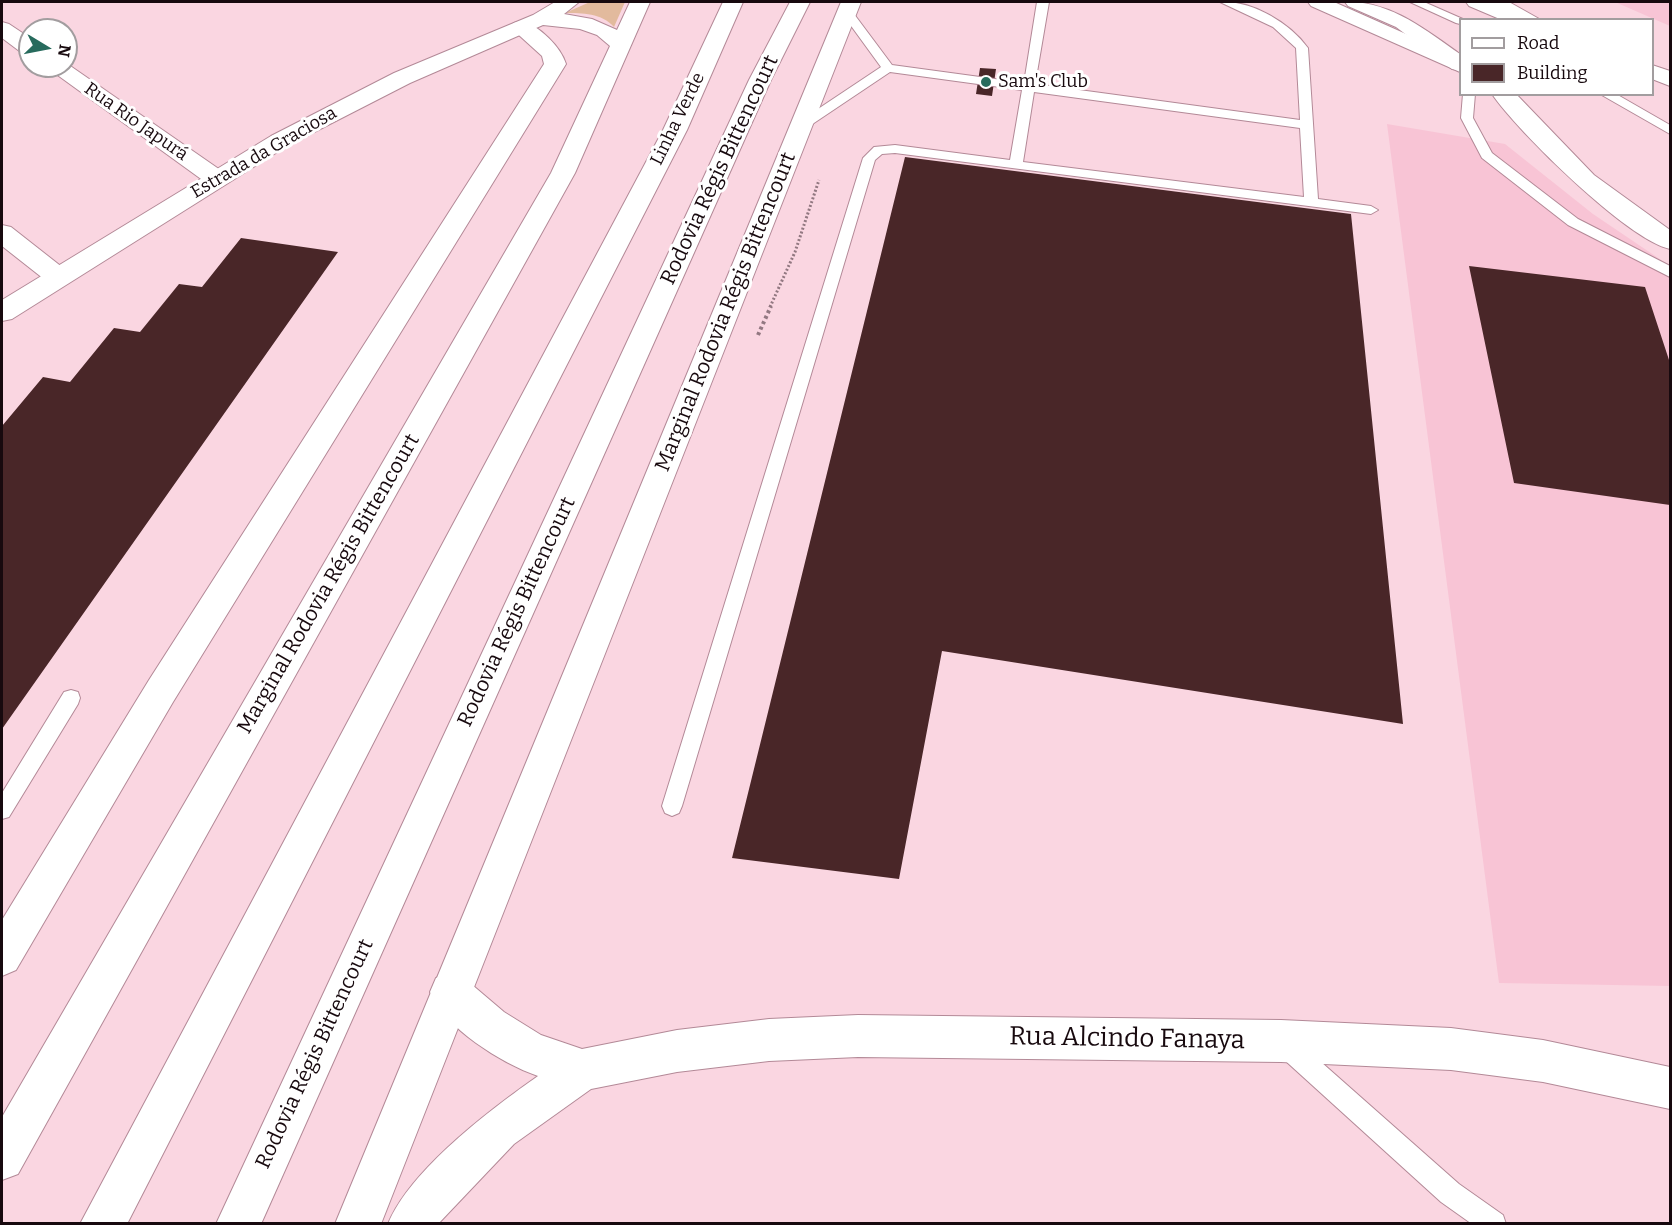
<!DOCTYPE html>
<meta charset="utf-8">
<style>
body{margin:0}
#map{position:relative;width:1672px;height:1225px;overflow:hidden;background:#fad6e1;font-family:Bitter,serif}
canvas{display:block}
.frame{position:absolute;inset:0;border:3px solid #17090e;pointer-events:none}
.legend{position:absolute;left:1459px;top:18px;width:195px;height:78px;box-sizing:border-box;background:#fff;border:2px solid #a29d9f;margin:0;padding:8px 10px;list-style:none;font-size:18px;color:#17090e}
.legend li{display:flex;align-items:center;gap:12px;height:30px}
.legend b{width:30px;border:2px solid #a29d9f}
.north{position:absolute;left:18px;top:18px;width:60px;height:60px;box-sizing:border-box;background:#fff;border:2px solid #a29d9f;border-radius:50%;rotate:100deg;font-size:16px;font-weight:700;line-height:24px;text-align:center;color:#17090e}
.north::after{content:'';display:block;margin:auto;width:21px;height:27px;background:#276b5d;clip-path:polygon(50% 0,100% 100%,50% 72%,0 100%)}
</style>
<div id="map">
<canvas width="1672" height="1225"></canvas>
<div class="frame"></div>
<ul class="legend">
<li><b style="height:8px;background:#fff"></b>Road</li>
<li><b style="height:16px;background:#492628"></b>Building</li>
</ul>
<div class="north">N</div>
</div>
<script>
const context = document.querySelector('canvas').getContext('2d');
context.lineJoin = 'round';
function fillPath(path, color) { context.fillStyle = color; context.fill(path, 'evenodd'); }
function stroke(path, color, width, dash) { context.strokeStyle = color; context.lineWidth = width; context.lineCap = dash ? 'butt' : 'round'; context.setLineDash(dash || []); context.stroke(path); }
function drawText(font, color, halo, rows, align = 'center') {
  context.font = font + ' Bitter,serif'; context.lineWidth = 6; context.setLineDash([]); context.textBaseline = 'middle'; context.strokeStyle = halo; context.fillStyle = color; for (const [text, x, y, turn = 0] of rows) {
    context.save(); context.translate(x, y); context.rotate((+turn || 0) * Math.PI / 180); context.textAlign = isNaN(turn) ? turn : align; if (halo) context.strokeText(text, 0, 0); context.fillText(text, 0, 0); context.restore();
  }
}
const built = new Path2D(`
 M 1615,2 L 1670,2 L 1670,26 Z
 M 1387,124 L 1505,144 L 1593,214 L 1670,266 L 1670,986 L 1499,983 Z`);
const green = new Path2D(`
 M 590,2 L 625,2 L 614,27 C 602,13 582,13 565,13 Z`);
const building = new Path2D(`
 M 980,68 L 996,69 L 992,96 L 976,94 Z
 M 905,157 L 1351,214 L 1403,724 L 942,651 L 899,879 L 732,858 Z
 M 241,238 L 338,252 L 2,729 L 2,426 L 43,377 L 70,382 L 114,328 L 140,332 L 179,284 L 202,287 Z
 M 1469,266 L 1645,287 L 1670,363 L 1670,505 L 1514,483 Z`);
const pathFar1 = new Path2D(`
 M 770,307 L 795,252 L 819,180`);
const path = new Path2D(`
 M 758,335 L 771,306`);
const service = new Path2D(`
 M 1037,2 L 1049,2 L 1035,84 L 1300,120 L 1296,48 L 1273,27 L 1220,2 C 1252,0 1290,23 1308,48 L 1318,199 L 1371,206 L 1378,210 L 1371,214 L 895,153 L 882,154 L 875,160 L 682,806 L 679,813 L 672,816 L 665,813 L 662,806 L 863,158 L 874,147 L 895,145 L 1010,160 L 1022,90 L 890,72 L 805,129 L 797,129 L 797,123 L 881,67 L 841,12 L 851,10 L 892,65 L 1024,83 ZM 1034,92 L 1300,128 L 1304,197 L 1023,162 Z
 M 1410,2 L 1424,2 L 1465,20 L 1460,20 L 1460,24 L 1456,23 Z
 M 1463,94 L 1475,94 L 1473,118 L 1492,153 L 1578,219 L 1670,266 L 1670,277 L 1568,225 L 1482,158 L 1461,118 Z
 M 1600,94 L 1616,94 L 1670,125 L 1670,134 Z
 M 71,690 L 78,692 L 80,698 L 78,704 L 9,817 L 2,819 L 2,793 L 64,692 Z
 M 1287,1036 L 1295,1039 L 1459,1184 L 1503,1215 L 1506,1224 L 1472,1224 L 1441,1202 L 1279,1055 L 1276,1047 L 1279,1039 Z`);
const minor = new Path2D(`
 M 521,21 C 539,25 561,47 566,64 L 173,702 L 16,970 L 2,976 L 2,920 L 149,680 L 544,64 L 542,56 L 510,27 L 514,23 Z
 M 2,22 L 9,24 L 30,38 L 30,54 L 22,53 L 2,38 Z
 M 66,63 L 226,174 L 229,179 L 226,184 L 217,187 L 208,184 L 45,66 L 66,66 Z
 M 2,225 L 11,227 L 67,271 L 71,277 L 67,283 L 58,286 L 49,283 L 2,246 Z`);
const tertiary = new Path2D(`
 M 450,972 L 464,978 L 504,1012 L 541,1035 L 582,1049 L 677,1030 L 769,1019 L 858,1015 L 1281,1020 L 1451,1028 L 1543,1040 L 1670,1067 L 1670,1109 L 1543,1082 L 1451,1070 L 1281,1062 L 858,1057 L 769,1061 L 677,1072 L 591,1089 L 514,1144 L 438,1224 L 388,1224 C 410,1170 491,1109 538,1076 C 501,1063 445,1028 430,992 L 436,978 Z`);
const secondary = new Path2D(`
 M 555,2 L 579,2 L 564,14 L 592,19 L 617,30 L 630,2 L 650,2 L 575,173 L 18,1174 L 2,1180 L 2,1117 L 551,173 L 610,46 L 597,35 L 580,29 L 543,25 L 410,83 L 287,146 L 12,319 L 2,321 L 2,300 L 271,136 L 394,73 L 533,15 Z
 M 841,2 L 861,2 L 381,1224 L 335,1224 Z
 M 1308,2 L 1334,2 L 1460,58 L 1460,72 L 1311,6 Z`);
const primary = new Path2D(`
 M 1345,2 C 1389,0 1426,30 1460,54 L 1460,70 L 1452,69 L 1396,27 L 1348,6 Z
 M 1466,2 L 1493,2 L 1529,16 L 1532,20 L 1502,20 L 1469,6 Z
 M 1652,65 L 1670,71 L 1670,86 L 1652,79 Z
 M 1492,94 L 1516,94 L 1594,175 L 1670,230 L 1670,249 C 1628,240 1518,132 1492,94 Z`);
const trunk = new Path2D(`
 M 723,2 L 743,2 L 687,130 L 127,1224 L 80,1224 L 663,130 Z
 M 790,2 L 810,2 L 771,80 L 261,1224 L 216,1224 L 749,80 Z
 M 1484,2 L 1509,2 L 1541,20 C 1522,20 1496,20 1484,2 Z`);
const markers = [
 [986,82,6,"#276b5d"]
];
const farPoinames = [
 ["Sam's Club",998,82]
];
const farStreetnames = [
 ["Linha Verde",678,119,-64],
 ["Rua Rio Japurá",136,122,35],
 ["Estrada da Graciosa",264,153,-30]
];
const streetNames = [
 ["Rodovia Régis Bittencourt",720,170,-65],
 ["Marginal Rodovia Régis Bittencourt",726,312,-68],
 ["Marginal Rodovia Régis Bittencourt",329,584,-60],
 ["Rodovia Régis Bittencourt",517,612,-65],
 ["Rodovia Régis Bittencourt",315,1054,-65]
];
const nearStreetnames = [
 ["Rua Alcindo Fanaya",1127,1039,1]
];
fillPath(built, '#f8c4d5');
fillPath(green, '#e2ba9d');
fillPath(building, '#492628');
stroke(service, '#b38997', 2);
stroke(minor, '#b38997', 2);
stroke(tertiary, '#b38997', 2);
stroke(secondary, '#b38997', 2);
stroke(primary, '#b38997', 2);
stroke(trunk, '#b38997', 2);
stroke(pathFar1, '#927881', 3, [2, 2]);
stroke(path, '#927881', 4, [3, 3]);
fillPath(service, '#fff');
fillPath(minor, '#fff');
fillPath(tertiary, '#fff');
fillPath(secondary, '#fff');
fillPath(primary, '#fff');
fillPath(trunk, '#fff');
for (const [x, y, r, color] of markers) { const dot = new Path2D(); dot.arc(x, y, r, 0, 2 * Math.PI); context.fillStyle = color; context.fill(dot); stroke(dot, '#fff', 2); }
drawText('18px', '#17090e', '#fff', farPoinames, 'left');
drawText('18px', '#17090e', '#fff', farStreetnames);
drawText('21px', '#17090e', '#fff', streetNames);
drawText('26px', '#17090e', '#fff', nearStreetnames);
</script>
